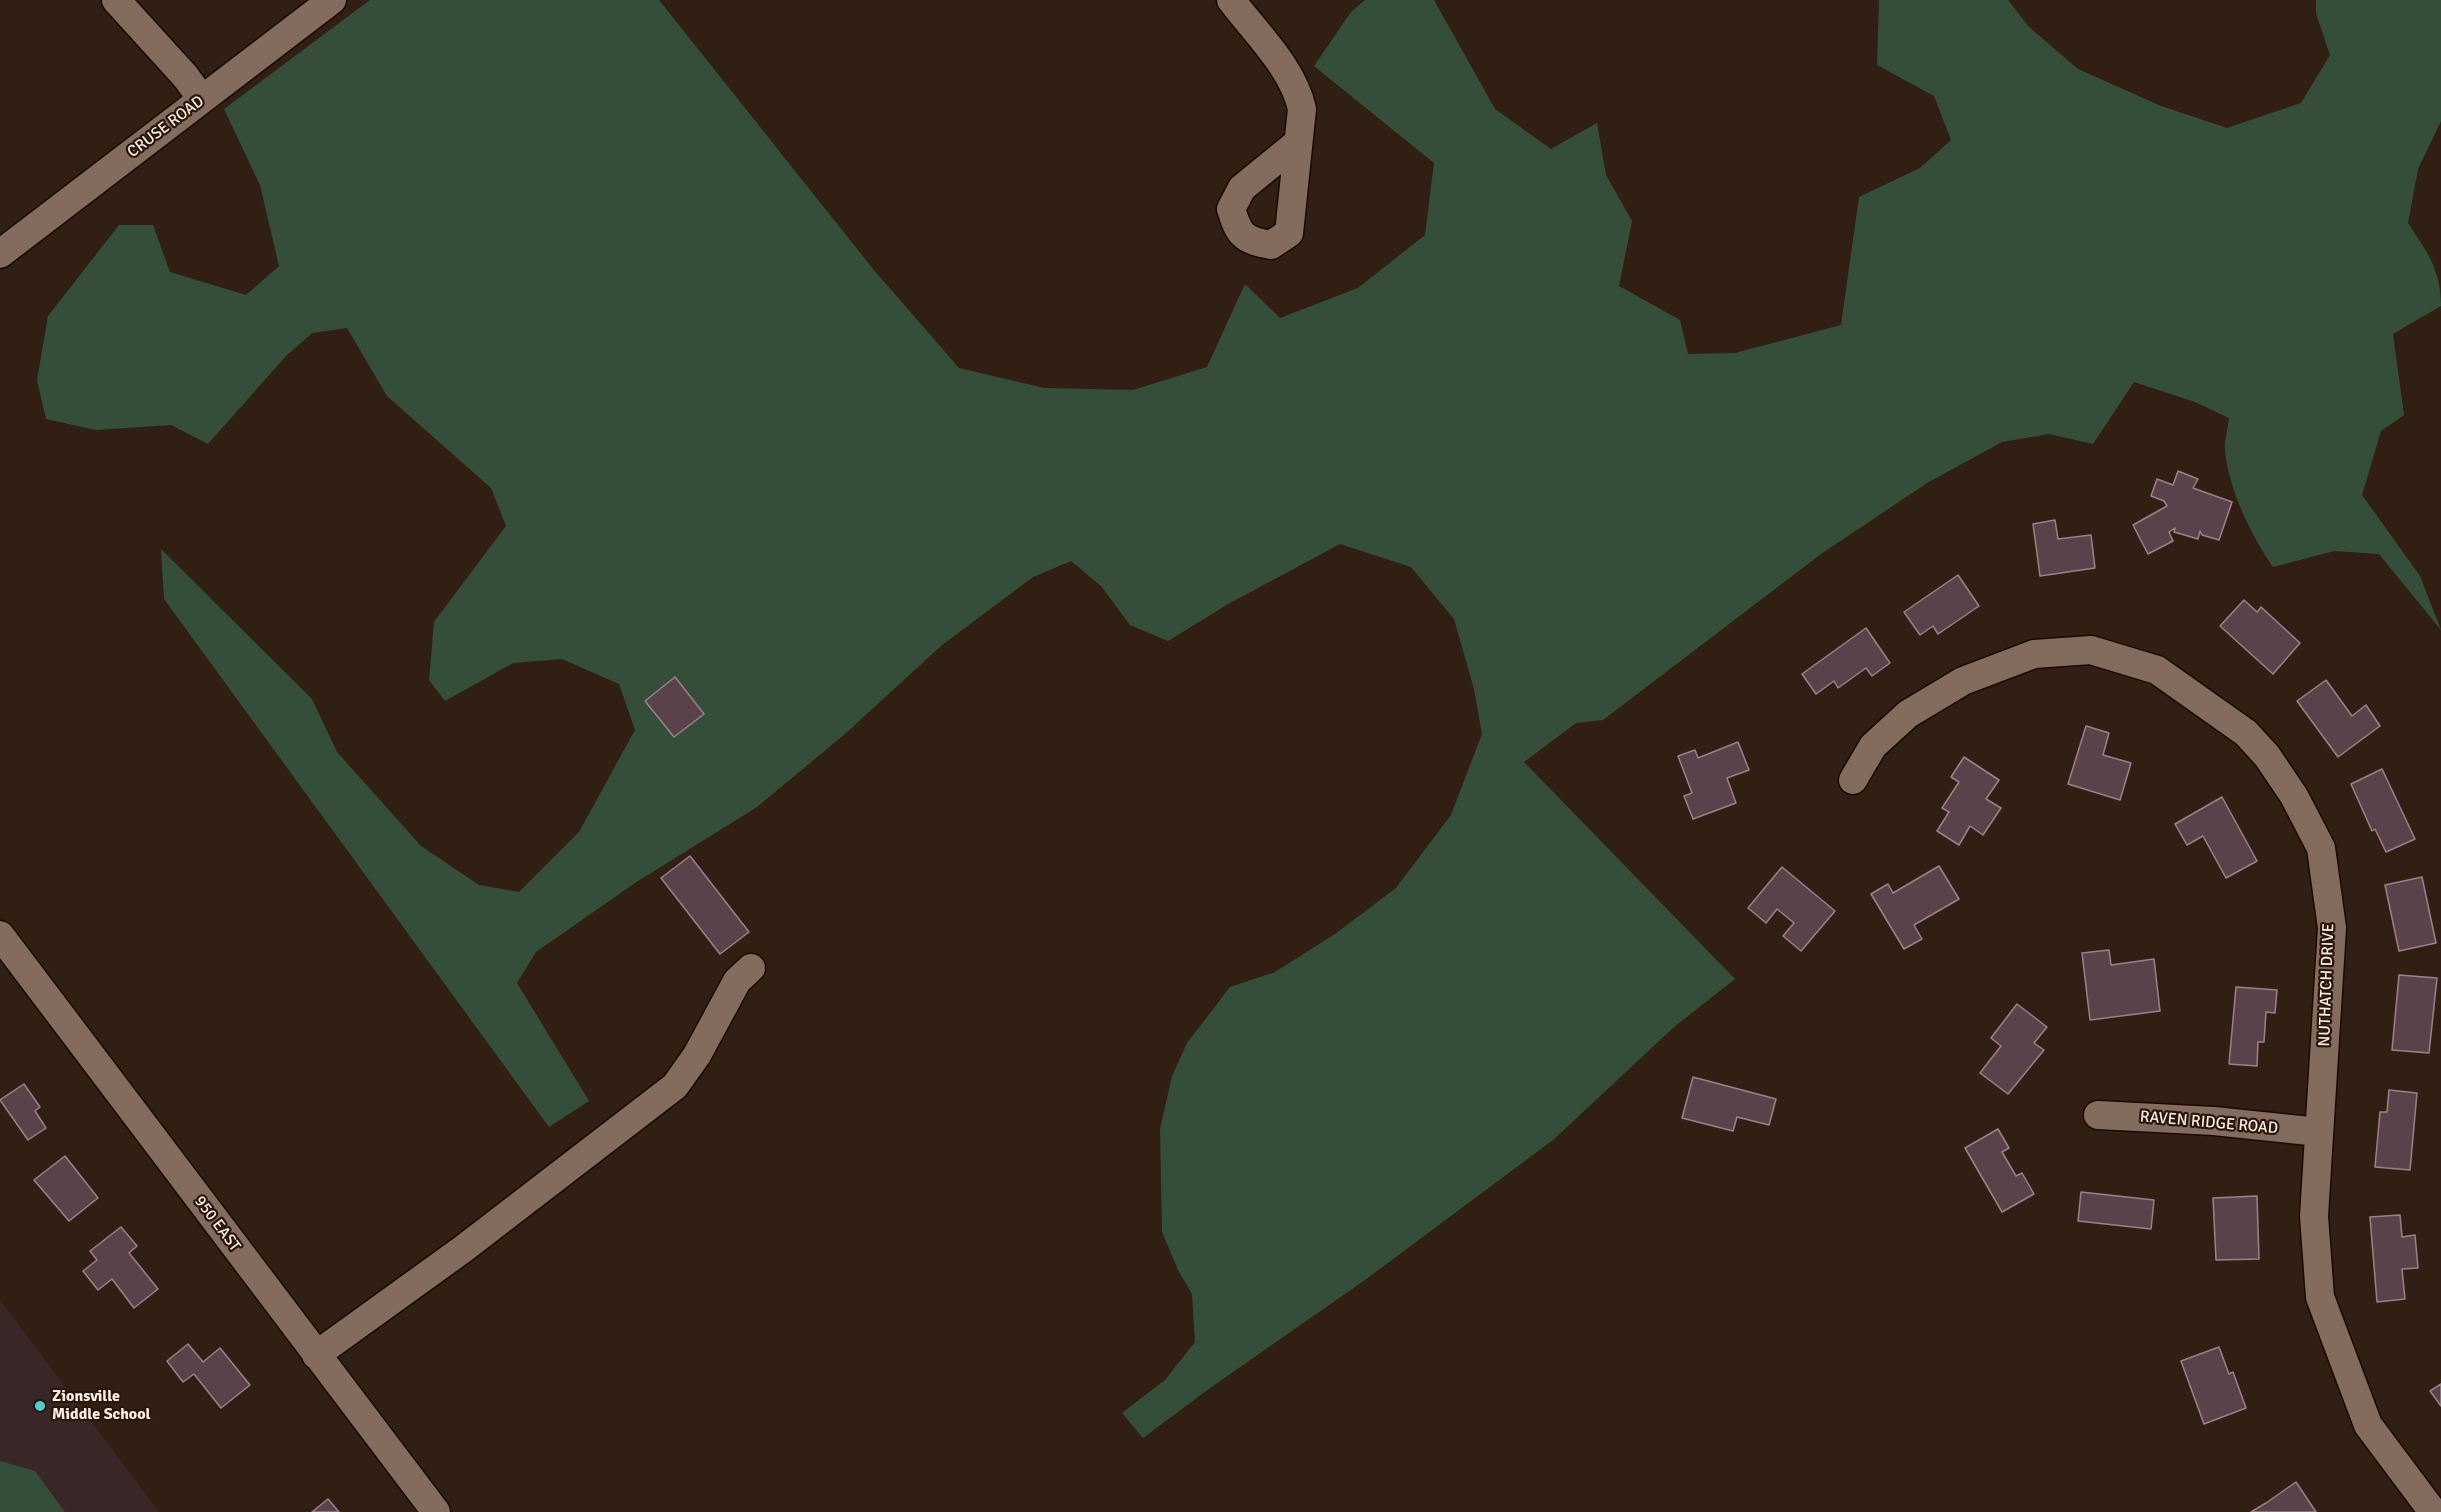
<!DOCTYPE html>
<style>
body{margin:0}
canvas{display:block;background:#321f13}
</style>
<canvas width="2441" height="1512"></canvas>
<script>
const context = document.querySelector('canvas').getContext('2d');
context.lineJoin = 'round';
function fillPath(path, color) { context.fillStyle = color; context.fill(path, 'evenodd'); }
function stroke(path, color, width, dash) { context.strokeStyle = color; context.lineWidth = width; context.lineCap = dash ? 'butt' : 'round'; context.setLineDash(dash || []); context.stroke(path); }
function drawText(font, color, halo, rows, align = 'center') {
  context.font = font + ' Signika,sans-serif'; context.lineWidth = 4.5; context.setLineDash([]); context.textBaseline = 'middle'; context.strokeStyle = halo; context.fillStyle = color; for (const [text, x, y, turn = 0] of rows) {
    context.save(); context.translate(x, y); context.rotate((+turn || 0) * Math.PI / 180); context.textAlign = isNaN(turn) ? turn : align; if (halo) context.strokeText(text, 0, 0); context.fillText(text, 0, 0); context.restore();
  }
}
const education = new Path2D(`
 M 0,1300 L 159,1512 L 0,1512 Z`);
const green = new Path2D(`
 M 370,0 L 659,0 L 873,269 L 959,368 L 1044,388 L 1133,390 L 1207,367 L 1245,284 L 1280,318 L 1358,288 L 1425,235 L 1434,163 L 1314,66 L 1351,12 L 1365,0 L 1434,0 L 1495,109 L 1551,149 L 1597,123 L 1606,175 L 1632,221 L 1619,286 L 1680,320 L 1688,354 L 1735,353 L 1841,325 L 1859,197 L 1920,168 L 1951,140 L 1934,96 L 1877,65 L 1879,0 L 2008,0 L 2029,27 L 2078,69 L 2161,106 L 2227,128 L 2301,103 L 2330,55 L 2316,13 L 2316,0 L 2441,0 L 2441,121 L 2418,169 L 2408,223 C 2427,252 2441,269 2441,306 L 2393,334 L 2404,415 L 2381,431 L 2362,495 L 2420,576 L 2441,630 L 2379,554 L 2334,551 L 2273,567 C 2251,535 2229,490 2225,451 C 2224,441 2228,428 2229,418 L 2195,402 L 2134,382 L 2093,444 L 2049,434 L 2002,442 L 1927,483 L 1821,554 L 1603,720 L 1576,723 L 1524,762 L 1735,979 L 1674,1027 L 1553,1140 L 1365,1280 L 1210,1388 L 1143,1438 L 1122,1413 L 1165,1380 L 1195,1342 L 1192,1294 L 1178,1270 L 1162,1232 L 1161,1183 L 1160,1129 L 1172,1076 L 1187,1043 L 1230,987 L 1275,972 L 1335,934 L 1396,888 L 1451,815 L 1482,734 L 1474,689 L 1454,619 L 1411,567 L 1340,544 L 1230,603 L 1168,641 L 1130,625 L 1101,586 L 1071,561 L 1033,577 L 942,645 L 845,734 L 757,807 L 635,883 L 536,952 L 517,983 L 589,1101 L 549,1127 L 164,599 L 161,549 L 312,699 L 337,752 L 421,846 L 479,885 L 519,892 L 579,832 L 635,730 L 619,684 L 562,659 L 513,663 L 445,701 L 429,680 L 434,622 L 506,526 L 491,488 L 387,396 L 347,328 L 312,333 L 286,356 L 208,444 L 171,425 L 96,430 L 46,419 L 37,380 L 48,316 L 119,225 L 153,225 L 170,272 L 246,295 L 279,266 L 260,185 L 224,109 Z
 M 0,1461 L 35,1471 L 65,1512 L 0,1512 Z`);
const building = new Path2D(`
 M 2178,471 L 2198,479 L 2193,488 L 2232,502 L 2219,540 L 2202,535 L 2200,531 L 2198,539 L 2174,532 L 2175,528 L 2169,532 L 2173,541 L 2148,554 L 2133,525 L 2167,506 L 2164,501 L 2151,496 L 2157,479 L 2173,485 Z
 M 2055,520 L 2058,539 L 2091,535 L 2095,568 L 2040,576 L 2033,524 Z
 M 1958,575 L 1979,606 L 1938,634 L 1933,626 L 1920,635 L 1904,612 Z
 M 2244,600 L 2257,612 L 2261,607 L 2300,643 L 2273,674 L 2220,626 Z
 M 1866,628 L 1890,663 L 1872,676 L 1866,668 L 1838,688 L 1834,681 L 1816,694 L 1802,674 Z
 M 675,677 L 704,714 L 674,737 L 645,701 Z
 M 2326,680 L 2352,716 L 2366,705 L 2380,726 L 2338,757 L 2297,701 Z
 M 2086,726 L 2109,733 L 2103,755 L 2131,763 L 2120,800 L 2068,784 Z
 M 1738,742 L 1749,770 L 1727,778 L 1736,803 L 1693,819 L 1684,796 L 1692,793 L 1678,756 L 1695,750 L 1698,758 Z
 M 1964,757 L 1999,780 L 1986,799 L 2001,808 L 1983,835 L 1970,826 L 1959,845 L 1937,831 L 1949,812 L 1942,808 L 1959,782 L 1951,777 Z
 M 2382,769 L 2415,839 L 2386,852 L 2375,829 L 2372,831 L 2351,784 Z
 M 2222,797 L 2257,861 L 2226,878 L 2203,836 L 2187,845 L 2175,824 Z
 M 690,856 L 749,932 L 720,954 L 661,878 Z
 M 1939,866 L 1959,899 L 1914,925 L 1922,939 L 1904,949 L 1871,894 L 1888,884 L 1893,893 Z
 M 1782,867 L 1835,911 L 1801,951 L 1783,936 L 1794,923 L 1777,909 L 1766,923 L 1748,908 Z
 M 2422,877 L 2436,943 L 2399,951 L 2385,885 Z
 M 2109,950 L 2111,965 L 2154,959 L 2160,1011 L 2090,1020 L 2082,953 Z
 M 2399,975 L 2437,978 L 2429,1053 L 2392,1050 Z
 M 2236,987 L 2277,990 L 2275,1013 L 2266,1012 L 2264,1042 L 2258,1042 L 2257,1066 L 2229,1064 Z
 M 2017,1004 L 2047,1027 L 2034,1043 L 2044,1050 L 2008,1094 L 1980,1073 L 2001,1046 L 1991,1038 Z
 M 1693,1077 L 1776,1099 L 1769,1125 L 1737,1117 L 1733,1131 L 1682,1118 Z
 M 24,1084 L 40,1107 L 35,1111 L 46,1128 L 28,1140 L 0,1100 Z
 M 2389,1090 L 2417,1093 L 2410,1170 L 2375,1167 L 2380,1112 L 2387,1112 Z
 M 1998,1129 L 2009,1148 L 2002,1152 L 2016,1176 L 2022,1173 L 2034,1194 L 2002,1212 L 1965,1148 Z
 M 65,1156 L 98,1198 L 69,1221 L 34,1180 Z
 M 2081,1192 L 2154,1200 L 2151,1229 L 2078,1221 Z
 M 2257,1196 L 2259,1259 L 2216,1260 L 2213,1198 Z
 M 2400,1215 L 2402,1237 L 2415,1235 L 2418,1268 L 2402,1269 L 2405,1299 L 2377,1302 L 2370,1217 Z
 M 121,1227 L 137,1246 L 129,1253 L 158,1289 L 134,1308 L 112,1279 L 98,1290 L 83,1271 L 97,1260 L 90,1251 Z
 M 188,1344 L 203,1362 L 220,1348 L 250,1385 L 221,1408 L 194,1374 L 183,1382 L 167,1361 Z
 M 2219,1347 L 2229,1374 L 2233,1372 L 2246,1408 L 2204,1424 L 2181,1361 Z
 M 2441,1384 L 2441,1406 L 2430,1391 Z
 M 2296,1482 L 2316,1512 L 2251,1512 L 2266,1503 Z
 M 328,1499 L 339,1512 L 312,1512 Z`);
const minor = new Path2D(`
 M 116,0 L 185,76 L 202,99
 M 1231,0 C 1256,33 1293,68 1302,109 L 1289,233 L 1271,245 C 1243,240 1239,235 1231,209 L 1242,188 L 1296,144
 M 0,254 L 332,0
 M 1853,780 L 1873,746 L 1908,714 L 1963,681 L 2034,654 L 2091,650 L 2157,670 L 2246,733 L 2267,756 L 2294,796 L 2321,848 L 2332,928 L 2314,1216 L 2320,1297 L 2368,1425 L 2433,1512
 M 0,935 L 436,1512
 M 2098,1115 L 2214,1121 L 2319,1132
 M 316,1355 L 463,1249 L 675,1086 L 697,1055 L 737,981 L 751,968`);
const markers = [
 [40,1406,6,"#52ccd0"]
];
const streetNames = [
 ["CRUSE ROAD",166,127,-37],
 ["NUTHATCH DRIVE",2327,985,-88],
 ["RAVEN RIDGE ROAD",2209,1123,5],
 ["950 EAST",217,1224,53]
];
const poiNames = [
 ["Zionsville",52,1397],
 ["Middle School",52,1415]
];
fillPath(education, '#392626');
fillPath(green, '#354e39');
fillPath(building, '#5a424b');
stroke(building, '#9c818b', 1.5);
stroke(minor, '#190901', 31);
stroke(minor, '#836c5e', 28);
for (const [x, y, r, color] of markers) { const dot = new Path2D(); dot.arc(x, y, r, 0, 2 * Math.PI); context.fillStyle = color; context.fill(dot); stroke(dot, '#28160a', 2); }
drawText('16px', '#faede5', '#28160a', streetNames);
drawText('bold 16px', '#faede5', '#28160a', poiNames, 'left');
</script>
